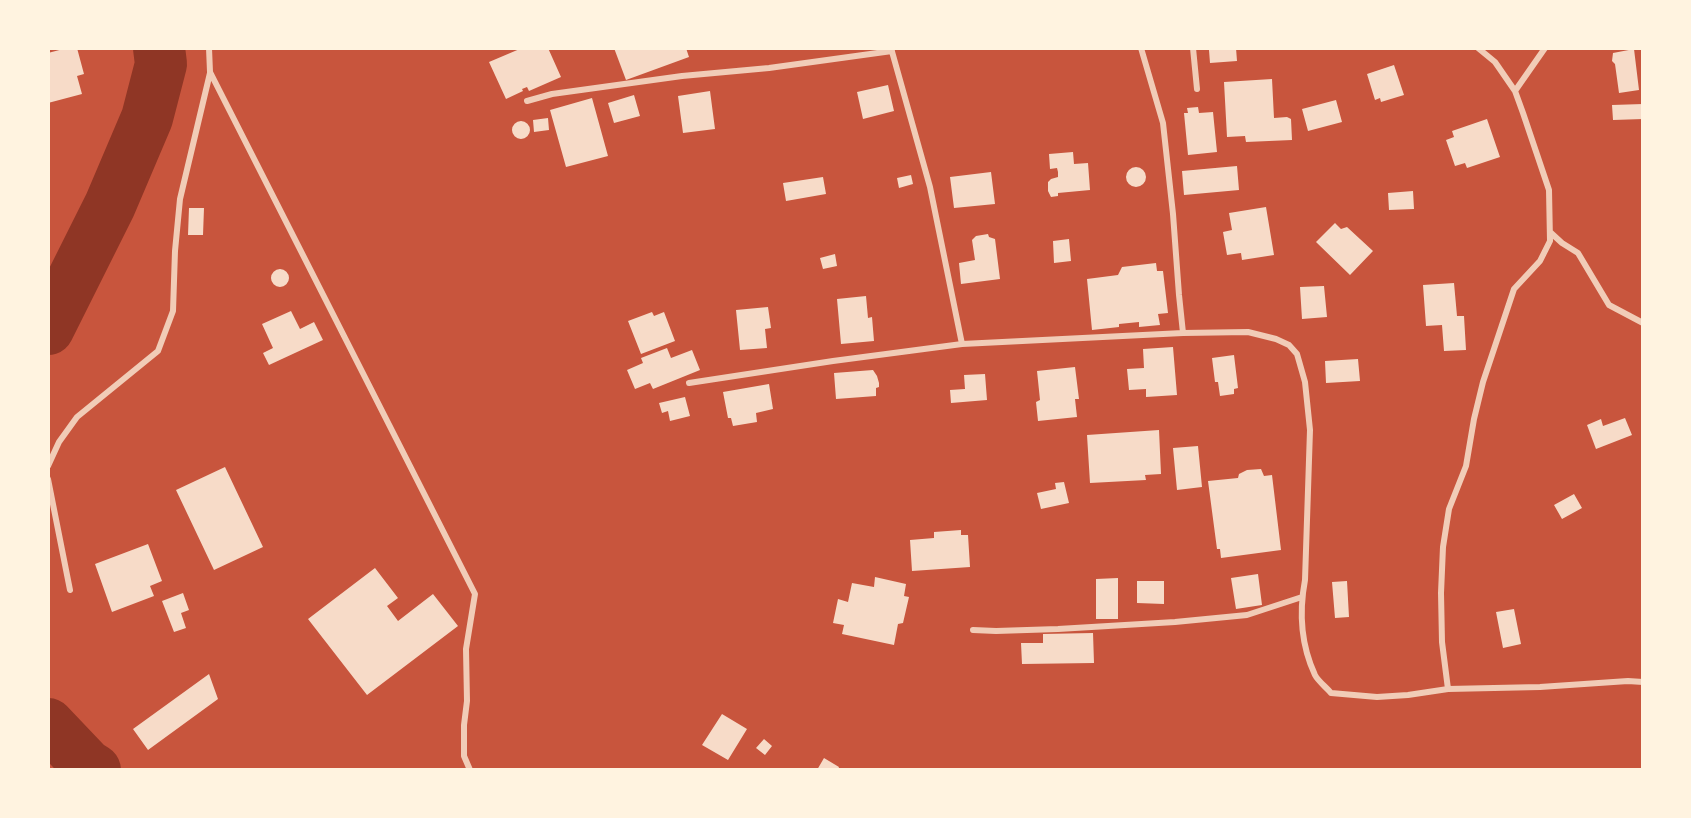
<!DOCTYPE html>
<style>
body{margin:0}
#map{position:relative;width:1691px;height:818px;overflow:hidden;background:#c8553d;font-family:"IBM Plex Sans",sans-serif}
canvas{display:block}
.frame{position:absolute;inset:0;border:50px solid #fff3e0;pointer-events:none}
</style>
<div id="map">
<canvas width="1691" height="818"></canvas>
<div class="frame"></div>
</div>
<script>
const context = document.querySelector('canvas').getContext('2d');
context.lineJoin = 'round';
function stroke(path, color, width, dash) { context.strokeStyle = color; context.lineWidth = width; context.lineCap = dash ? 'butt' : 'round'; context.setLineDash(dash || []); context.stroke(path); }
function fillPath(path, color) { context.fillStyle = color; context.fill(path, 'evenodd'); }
const river = new Path2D(`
 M 48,329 L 110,205 L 147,118 L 161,64 L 159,48
 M 48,724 L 87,765 L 95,770`);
const building = new Path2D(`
 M 67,48 L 77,48 L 84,74 L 77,76 L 82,94 L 48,103 L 48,53 Z
 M 522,48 L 548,48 L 561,77 L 529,91 L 527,87 L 522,89 L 523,91 L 506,99 L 489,62 Z
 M 614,48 L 686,48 L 689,57 L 626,80 Z
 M 1236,48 L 1237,61 L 1210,63 L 1209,50 Z
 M 1634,49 L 1639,90 L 1619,93 L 1615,64 L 1612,61 L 1613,53 Z
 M 1394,65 L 1404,95 L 1381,102 L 1380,98 L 1375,100 L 1367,74 Z
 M 1272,79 L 1274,118 L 1287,117 L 1291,119 L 1292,140 L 1246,142 L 1245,136 L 1227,137 L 1224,82 Z
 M 888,85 L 894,111 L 863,119 L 857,92 Z
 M 710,91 L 715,129 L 683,133 L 678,96 Z
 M 634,95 L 640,116 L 614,123 L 608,103 Z
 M 592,98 L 608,156 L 566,167 L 550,110 Z
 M 1336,100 L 1342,122 L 1308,131 L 1302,109 Z
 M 1643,104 L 1643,119 L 1613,120 L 1612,105 Z
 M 1198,107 L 1199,113 L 1213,112 L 1217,152 L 1188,155 L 1184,113 L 1188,113 L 1187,108 Z
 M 548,118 L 549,130 L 534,132 L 533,120 Z
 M 1487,119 L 1500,157 L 1467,168 L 1465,163 L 1455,166 L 1446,140 L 1454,137 L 1452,131 Z
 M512 130a9 9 0 1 1 18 0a9 9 0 1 1-18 0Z
 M 1073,152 L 1074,164 L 1088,163 L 1090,190 L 1058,193 L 1058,196 L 1051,197 L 1048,191 L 1048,182 L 1051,179 L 1058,177 L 1058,172 L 1057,168 L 1050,169 L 1049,154 Z
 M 1237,166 L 1239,190 L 1184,195 L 1182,171 Z
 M1126 177a10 10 0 1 1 20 0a10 10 0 1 1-20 0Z
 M 991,172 L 995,204 L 954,208 L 950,177 Z
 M 911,175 L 913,184 L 899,188 L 897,178 Z
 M 823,177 L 826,194 L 786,201 L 783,183 Z
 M 1413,191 L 1414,209 L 1389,210 L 1388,193 Z
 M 1266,207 L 1274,255 L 1242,260 L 1241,253 L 1227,255 L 1223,232 L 1232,230 L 1229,213 Z
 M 189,208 L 204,208 L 203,235 L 188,235 Z
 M 1335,223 L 1341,229 L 1347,227 L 1373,251 L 1350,275 L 1316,242 Z
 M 988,234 L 989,237 L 995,239 L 1000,279 L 961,284 L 959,263 L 975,260 L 972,240 L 976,236 Z
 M 1069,239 L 1071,261 L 1054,263 L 1053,241 Z
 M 835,254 L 837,266 L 823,269 L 820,258 Z
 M 1156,263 L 1157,271 L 1163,271 L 1168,313 L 1158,314 L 1160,325 L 1139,327 L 1139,322 L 1119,324 L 1119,327 L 1092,330 L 1087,279 L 1118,275 L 1122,267 Z
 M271 278a9 9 0 1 1 18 0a9 9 0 1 1-18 0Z
 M 1454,283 L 1457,316 L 1464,316 L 1466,350 L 1444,351 L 1442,325 L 1426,326 L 1423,285 Z
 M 1324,286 L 1327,317 L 1302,319 L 1300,287 Z
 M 866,296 L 868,318 L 872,317 L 874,341 L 841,344 L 837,299 Z
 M 768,307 L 771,328 L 765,329 L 767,348 L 740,350 L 736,310 Z
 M 291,311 L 300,329 L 314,322 L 323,340 L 269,365 L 263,353 L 273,348 L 262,324 Z
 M 652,312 L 654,316 L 664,312 L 675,341 L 641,354 L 628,321 Z
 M 1173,347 L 1177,395 L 1146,397 L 1146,389 L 1129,390 L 1127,369 L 1144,368 L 1143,349 Z
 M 667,348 L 671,358 L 692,350 L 700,370 L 653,389 L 650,383 L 635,389 L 627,370 L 643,363 L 641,358 Z
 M 1234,355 L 1238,388 L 1234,389 L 1234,394 L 1220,396 L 1218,382 L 1215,382 L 1212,358 Z
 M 1358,359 L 1360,381 L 1326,383 L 1325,361 Z
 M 1075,367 L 1079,399 L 1075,399 L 1077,417 L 1038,421 L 1036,402 L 1040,400 L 1037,371 Z
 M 873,370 L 877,376 L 879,383 L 879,387 L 876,388 L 876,396 L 836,399 L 834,373 Z
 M 985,374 L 987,400 L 951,403 L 950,390 L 965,389 L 964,375 Z
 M 769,384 L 773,409 L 756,413 L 757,422 L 733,426 L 731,418 L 728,418 L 723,392 Z
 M 685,397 L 690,416 L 670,421 L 668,411 L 662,413 L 659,403 Z
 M 1625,418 L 1632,435 L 1596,449 L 1587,425 L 1601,419 L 1603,426 Z
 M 1159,430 L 1161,474 L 1145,475 L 1146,480 L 1090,483 L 1087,435 Z
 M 1198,446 L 1202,487 L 1177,490 L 1173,448 Z
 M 225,467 L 263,547 L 214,570 L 176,490 Z
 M 1261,469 L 1264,476 L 1272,475 L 1281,550 L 1221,558 L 1220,549 L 1217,549 L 1208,481 L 1238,478 L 1239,474 L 1247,470 Z
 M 1064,482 L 1069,503 L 1041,509 L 1037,493 L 1056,489 L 1055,483 Z
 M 1574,494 L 1582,508 L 1562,519 L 1554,505 Z
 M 961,530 L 961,535 L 968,535 L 970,567 L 912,571 L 910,540 L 934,538 L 934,532 Z
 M 148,544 L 162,581 L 150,586 L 154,596 L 112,612 L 95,564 Z
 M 375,568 L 398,598 L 387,606 L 398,621 L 433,594 L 458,626 L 367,695 L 308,619 Z
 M 1258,574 L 1262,605 L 1236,609 L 1231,578 Z
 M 875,577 L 906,584 L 904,596 L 909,597 L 903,623 L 898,624 L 894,645 L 842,634 L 844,625 L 833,623 L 838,599 L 848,602 L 852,583 L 874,587 Z
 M 1118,578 L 1118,619 L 1096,619 L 1096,579 Z
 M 1137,581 L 1164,581 L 1164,604 L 1137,603 Z
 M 1347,581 L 1349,617 L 1335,618 L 1332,582 Z
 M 183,593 L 189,610 L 181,613 L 186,628 L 174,632 L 162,601 Z
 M 1514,609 L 1521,644 L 1503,648 L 1496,612 Z
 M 1093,633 L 1094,663 L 1022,664 L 1021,643 L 1043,643 L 1043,634 Z
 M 209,674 L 218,699 L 148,750 L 133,729 Z
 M 722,714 L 747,729 L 728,760 L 702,745 Z
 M 764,739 L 772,746 L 765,755 L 756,748 Z
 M 824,758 L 839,767 L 838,770 L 817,770 Z`);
const minor = new Path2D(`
 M 209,48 L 210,72 L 475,594 L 466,649 L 467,701 L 464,725 L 464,756 L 470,770
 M 891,48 L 930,187 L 962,344
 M 1141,48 L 1163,123 L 1173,214 L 1179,295 L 1183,333
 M 1193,48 L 1197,89
 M 1515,91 L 1545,48
 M 527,101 L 552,94 L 682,76 L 769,68 L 892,51
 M 1550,232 L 1562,243 L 1578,253 L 1609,305 L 1643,323
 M 689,383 L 833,361 L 962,344 L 1183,333 L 1248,332 L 1276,339 L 1289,345 L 1297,354 L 1305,382 L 1310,430 L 1305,580 C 1299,612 1301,645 1315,675 C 1318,681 1326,687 1331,693 L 1377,697 L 1408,695 L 1448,689 L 1540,687 L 1628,681 L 1643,682
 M 48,466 L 59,442 L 77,417 L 158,351 L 173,311 L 175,251 L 180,199 L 210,73
 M 48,479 L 70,590
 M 973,630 L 996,631 L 1058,629 L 1175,622 L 1247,615 L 1302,597
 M 1448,689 L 1442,642 L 1441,593 L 1443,547 L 1449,509 L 1466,466 L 1474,419 L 1483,382 L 1514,289 L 1540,261 L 1550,241 L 1549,190 L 1523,113 L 1515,91 L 1495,62 L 1478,48`);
stroke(river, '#8f3625', 52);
fillPath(building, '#f7dbc8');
stroke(minor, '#f1ccb7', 6);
</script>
